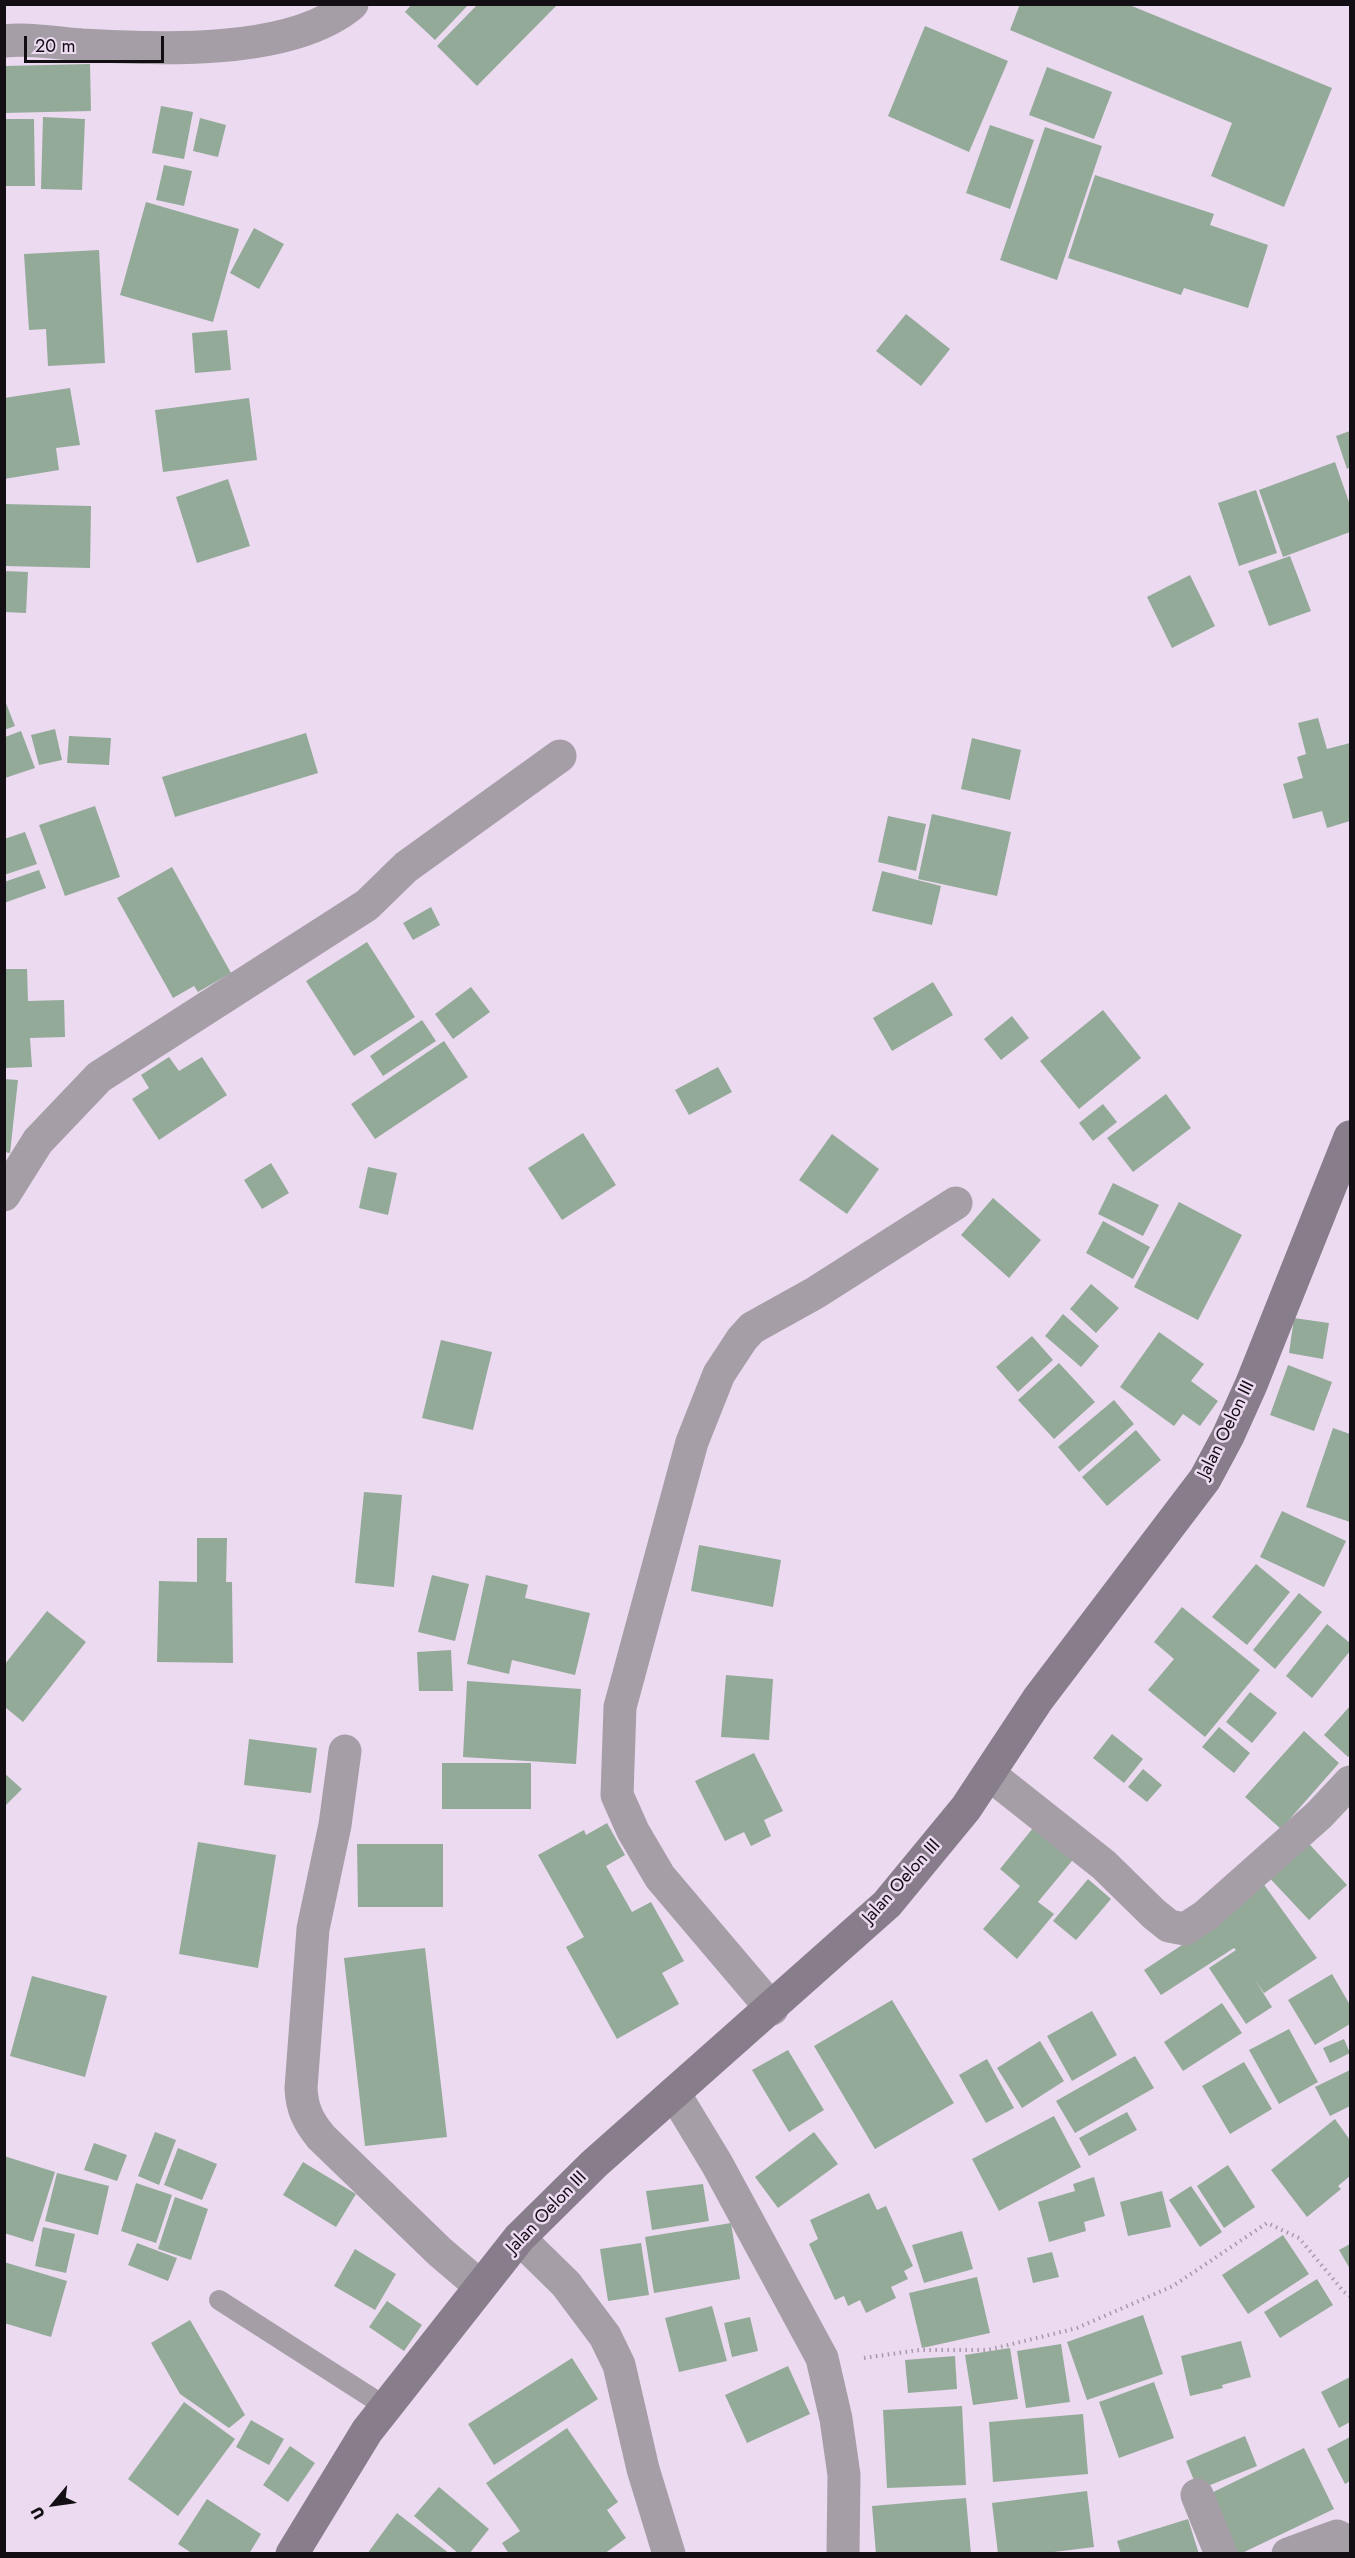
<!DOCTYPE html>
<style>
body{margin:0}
#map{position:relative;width:1355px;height:2558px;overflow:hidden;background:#ebdaf0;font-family:Jost,sans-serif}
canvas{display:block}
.frame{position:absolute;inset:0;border:6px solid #130d14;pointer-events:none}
.north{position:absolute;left:24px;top:2474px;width:60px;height:60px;-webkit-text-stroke:4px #ebdaf0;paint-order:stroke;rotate:241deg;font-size:16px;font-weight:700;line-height:24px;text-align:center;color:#130d14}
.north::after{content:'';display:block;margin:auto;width:21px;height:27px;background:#130d14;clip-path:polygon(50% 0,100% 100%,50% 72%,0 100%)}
.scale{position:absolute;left:24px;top:36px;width:140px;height:27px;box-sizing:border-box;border:3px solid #130d14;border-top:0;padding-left:8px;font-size:18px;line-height:21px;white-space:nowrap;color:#130d14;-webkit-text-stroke:4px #ebdaf0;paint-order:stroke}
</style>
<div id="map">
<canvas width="1355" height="2558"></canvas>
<div class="frame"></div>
<div class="north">U</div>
<div class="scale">20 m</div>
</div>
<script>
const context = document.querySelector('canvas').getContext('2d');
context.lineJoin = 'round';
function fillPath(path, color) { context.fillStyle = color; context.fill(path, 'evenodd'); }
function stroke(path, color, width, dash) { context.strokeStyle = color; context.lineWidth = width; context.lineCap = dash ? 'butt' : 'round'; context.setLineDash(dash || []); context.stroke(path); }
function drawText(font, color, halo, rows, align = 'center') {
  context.font = font + ' Jost,sans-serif'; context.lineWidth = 5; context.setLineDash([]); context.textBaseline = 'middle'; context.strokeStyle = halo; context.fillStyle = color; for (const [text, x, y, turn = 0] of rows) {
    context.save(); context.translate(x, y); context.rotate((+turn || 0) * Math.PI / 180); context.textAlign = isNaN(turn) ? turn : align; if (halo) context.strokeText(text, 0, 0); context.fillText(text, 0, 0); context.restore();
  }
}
const building = new Path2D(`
 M 412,4 L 469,4 L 435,40 L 405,12 Z
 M 478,4 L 558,4 L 477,86 L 437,46 Z
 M 1020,4 L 1127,4 L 1332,88 L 1284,207 L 1211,176 L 1232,123 L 1010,30 Z
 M 925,26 L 1008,61 L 969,152 L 888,116 Z
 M 90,64 L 91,111 L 4,113 L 4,66 Z
 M 1047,67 L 1112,92 L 1094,139 L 1029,115 Z
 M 161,106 L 193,112 L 184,159 L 152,153 Z
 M 43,117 L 85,119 L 82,190 L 41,189 Z
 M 200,118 L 226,125 L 218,157 L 193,151 Z
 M 4,119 L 34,119 L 35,186 L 4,186 Z
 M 990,125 L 1034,140 L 1010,209 L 966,193 Z
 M 1045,127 L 1102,146 L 1057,280 L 1000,260 Z
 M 164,165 L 192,171 L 184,206 L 156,200 Z
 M 1095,175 L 1214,214 L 1210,225 L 1268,245 L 1248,308 L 1184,288 L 1181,295 L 1068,258 Z
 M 146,202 L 239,229 L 213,322 L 120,295 Z
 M 254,228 L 284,244 L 259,289 L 230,273 Z
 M 99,250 L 105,363 L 48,366 L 46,329 L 29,330 L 24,254 Z
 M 906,314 L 950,349 L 921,386 L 876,351 Z
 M 227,330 L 231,370 L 195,373 L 192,333 Z
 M 70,388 L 80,445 L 56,448 L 59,470 L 4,479 L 4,398 Z
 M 249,398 L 257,460 L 163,472 L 155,410 Z
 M 1350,431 L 1350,467 L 1347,469 L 1336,436 Z
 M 1335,462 L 1350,505 L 1350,532 L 1283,557 L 1259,490 Z
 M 228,479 L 250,546 L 197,563 L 176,497 Z
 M 1256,490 L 1277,553 L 1239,566 L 1218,503 Z
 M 4,504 L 91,506 L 90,568 L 4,566 Z
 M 1290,556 L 1311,611 L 1269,626 L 1248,571 Z
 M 4,571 L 28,572 L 26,613 L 4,612 Z
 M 1190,575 L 1215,626 L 1172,648 L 1147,597 Z
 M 4,698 L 15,726 L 4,730 Z
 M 1318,718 L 1327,749 L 1350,743 L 1350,821 L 1327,828 L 1322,811 L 1293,819 L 1283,784 L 1303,778 L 1297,757 L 1306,754 L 1298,723 Z
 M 55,729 L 62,760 L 39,765 L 31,735 Z
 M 21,731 L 35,768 L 5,778 L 5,737 Z
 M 306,733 L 318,773 L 175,817 L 162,777 Z
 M 69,736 L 111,738 L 109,765 L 67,763 Z
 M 972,738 L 1021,750 L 1010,800 L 961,789 Z
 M 95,806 L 120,877 L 65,896 L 39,825 Z
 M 932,814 L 1011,832 L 997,896 L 918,879 Z
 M 888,816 L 926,824 L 916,871 L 878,862 Z
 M 25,832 L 37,864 L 4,875 L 4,839 Z
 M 172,867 L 231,973 L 198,992 L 194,986 L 173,998 L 117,898 Z
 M 39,870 L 46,888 L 4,903 L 4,882 Z
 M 882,871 L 941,886 L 932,925 L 872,911 Z
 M 431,907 L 440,925 L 413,940 L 403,923 Z
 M 367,942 L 415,1017 L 354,1056 L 306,981 Z
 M 4,969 L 27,969 L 28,1001 L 64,1000 L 65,1037 L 30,1038 L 32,1067 L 4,1068 Z
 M 933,982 L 953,1015 L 892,1051 L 873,1018 Z
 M 471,987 L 490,1012 L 453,1039 L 435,1014 Z
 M 1103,1010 L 1141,1058 L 1079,1109 L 1040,1061 Z
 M 1012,1016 L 1029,1038 L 1001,1060 L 984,1039 Z
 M 422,1020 L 436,1041 L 383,1076 L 370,1056 Z
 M 444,1041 L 468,1077 L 375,1139 L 351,1104 Z
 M 169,1057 L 179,1071 L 202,1057 L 227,1095 L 159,1140 L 132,1099 L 149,1088 L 141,1075 Z
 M 718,1067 L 732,1092 L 689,1115 L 675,1090 Z
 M 4,1079 L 18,1080 L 10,1153 L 4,1152 Z
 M 1166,1094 L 1191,1128 L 1133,1172 L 1107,1138 Z
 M 1103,1104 L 1117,1122 L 1093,1141 L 1079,1123 Z
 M 583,1133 L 616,1185 L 562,1220 L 528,1168 Z
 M 832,1134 L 879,1169 L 847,1214 L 799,1180 Z
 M 271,1163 L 289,1193 L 262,1209 L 244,1180 Z
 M 368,1167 L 397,1173 L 388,1215 L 359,1208 Z
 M 1113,1183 L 1159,1205 L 1143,1236 L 1098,1214 Z
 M 993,1198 L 1041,1240 L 1009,1278 L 961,1235 Z
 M 1179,1202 L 1242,1235 L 1198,1320 L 1134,1287 Z
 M 1103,1221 L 1150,1247 L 1133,1279 L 1086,1253 Z
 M 1091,1284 L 1119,1308 L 1096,1333 L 1070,1309 Z
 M 1063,1314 L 1099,1346 L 1081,1367 L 1045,1336 Z
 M 1294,1318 L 1329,1323 L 1323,1359 L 1289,1353 Z
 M 1159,1332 L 1204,1364 L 1191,1381 L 1218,1401 L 1200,1426 L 1183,1414 L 1174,1426 L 1120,1387 Z
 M 1032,1336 L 1053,1360 L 1018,1392 L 996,1367 Z
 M 441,1340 L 492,1352 L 473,1430 L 422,1418 Z
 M 1059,1363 L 1095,1402 L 1054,1439 L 1018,1400 Z
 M 1288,1365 L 1332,1382 L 1314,1431 L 1270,1415 Z
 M 1114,1400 L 1134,1424 L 1079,1472 L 1058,1447 Z
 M 1333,1428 L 1350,1434 L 1350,1522 L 1306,1507 Z
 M 1136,1430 L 1161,1460 L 1107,1506 L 1082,1477 Z
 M 364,1492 L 402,1495 L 394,1587 L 355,1583 Z
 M 1282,1511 L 1346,1541 L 1324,1587 L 1260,1557 Z
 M 197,1538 L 227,1538 L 226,1582 L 232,1582 L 233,1663 L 157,1662 L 159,1581 L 197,1582 Z
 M 699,1545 L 781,1560 L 773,1607 L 691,1591 Z
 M 1256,1564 L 1290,1592 L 1247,1645 L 1212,1617 Z
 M 432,1575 L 469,1584 L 455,1641 L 418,1632 Z
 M 486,1575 L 528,1585 L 525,1598 L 590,1613 L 575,1675 L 512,1660 L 509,1674 L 467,1664 Z
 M 1299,1593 L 1322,1612 L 1275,1669 L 1253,1650 Z
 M 1182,1607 L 1260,1670 L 1205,1737 L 1148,1690 L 1174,1659 L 1154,1642 Z
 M 47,1611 L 86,1642 L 23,1722 L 5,1707 L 5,1664 Z
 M 1327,1624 L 1350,1643 L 1350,1651 L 1312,1698 L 1286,1676 Z
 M 451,1650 L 453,1691 L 419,1691 L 417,1652 Z
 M 726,1675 L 773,1679 L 769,1740 L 721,1737 Z
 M 467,1681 L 581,1689 L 576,1764 L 463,1757 Z
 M 1250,1692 L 1277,1713 L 1252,1743 L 1226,1722 Z
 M 1350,1706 L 1350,1755 L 1348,1757 L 1324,1735 Z
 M 1219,1727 L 1250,1753 L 1234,1773 L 1202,1747 Z
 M 1304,1731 L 1339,1763 L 1281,1829 L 1245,1797 Z
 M 1112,1734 L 1143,1759 L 1124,1783 L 1093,1758 Z
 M 249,1739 L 317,1748 L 311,1793 L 244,1785 Z
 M 754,1753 L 783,1811 L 764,1820 L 771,1836 L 751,1846 L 744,1832 L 725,1841 L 695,1781 Z
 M 442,1763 L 531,1763 L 531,1809 L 442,1809 Z
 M 1143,1769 L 1162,1785 L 1147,1802 L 1128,1787 Z
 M 4,1773 L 22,1789 L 4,1807 Z
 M 607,1823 L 625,1855 L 606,1866 L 632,1912 L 651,1902 L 684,1961 L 662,1973 L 679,2004 L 617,2039 L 566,1947 L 584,1937 L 538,1855 L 584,1830 L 586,1835 Z
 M 1037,1823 L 1076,1856 L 1038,1902 L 1054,1914 L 1017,1959 L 983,1929 L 1020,1886 L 1000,1869 Z
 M 1301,1835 L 1347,1885 L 1309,1920 L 1263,1871 Z
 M 198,1842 L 276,1855 L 258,1968 L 179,1954 Z
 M 357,1844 L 443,1844 L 443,1907 L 358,1907 Z
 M 1088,1879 L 1111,1899 L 1076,1940 L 1053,1921 Z
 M 1262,1882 L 1317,1958 L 1264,1993 L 1255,1980 L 1272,2007 L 1246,2024 L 1209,1968 L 1236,1950 L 1234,1948 L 1161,1995 L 1144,1970 L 1217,1922 Z
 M 425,1948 L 447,2137 L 365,2146 L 344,1958 Z
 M 1332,1974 L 1350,2005 L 1350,2024 L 1315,2045 L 1288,2000 Z
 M 32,1976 L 107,1996 L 85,2077 L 10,2056 Z
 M 892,2000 L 954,2103 L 875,2149 L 814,2046 Z
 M 1222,2003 L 1242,2033 L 1183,2071 L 1164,2042 Z
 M 1092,2011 L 1117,2055 L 1072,2081 L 1047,2036 Z
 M 1289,2029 L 1318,2082 L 1279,2104 L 1249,2050 Z
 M 1344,2039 L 1350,2053 L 1330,2063 L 1323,2048 Z
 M 1040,2041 L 1064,2081 L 1022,2108 L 997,2068 Z
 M 788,2050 L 824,2110 L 789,2132 L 752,2070 Z
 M 1135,2056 L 1154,2088 L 1075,2133 L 1056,2101 Z
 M 987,2059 L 1014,2108 L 986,2123 L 959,2075 Z
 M 1244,2062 L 1272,2109 L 1230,2134 L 1202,2086 Z
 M 1350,2070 L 1350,2106 L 1330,2116 L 1315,2087 Z
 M 1127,2112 L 1137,2130 L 1089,2156 L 1079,2138 Z
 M 1054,2116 L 1081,2167 L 999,2211 L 972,2159 Z
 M 1335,2119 L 1350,2140 L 1350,2176 L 1338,2186 L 1341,2189 L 1307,2217 L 1271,2170 Z
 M 155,2132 L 176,2140 L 159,2185 L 138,2176 Z
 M 814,2132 L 838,2164 L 778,2208 L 755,2177 Z
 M 94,2143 L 127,2155 L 117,2181 L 84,2170 Z
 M 178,2148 L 217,2164 L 202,2200 L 164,2185 Z
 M 4,2156 L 55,2172 L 33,2242 L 4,2233 Z
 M 303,2162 L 356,2194 L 336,2227 L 283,2195 Z
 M 1228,2165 L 1255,2207 L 1224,2228 L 1197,2186 Z
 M 57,2173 L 109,2186 L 98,2235 L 45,2221 Z
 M 1094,2177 L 1105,2216 L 1084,2222 L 1086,2231 L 1049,2242 L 1038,2202 L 1075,2191 L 1073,2184 Z
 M 136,2183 L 172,2195 L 156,2243 L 121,2231 Z
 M 703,2184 L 709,2221 L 652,2230 L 646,2191 Z
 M 1191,2186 L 1222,2232 L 1200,2247 L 1169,2200 Z
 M 1162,2191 L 1171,2227 L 1128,2236 L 1120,2202 Z
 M 869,2193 L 877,2210 L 886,2206 L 913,2266 L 904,2271 L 908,2279 L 891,2287 L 896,2298 L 866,2313 L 860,2300 L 848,2306 L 844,2296 L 835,2300 L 809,2244 L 818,2239 L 810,2220 Z
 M 175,2197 L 208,2209 L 191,2260 L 158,2249 Z
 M 731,2223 L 740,2279 L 654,2293 L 645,2237 Z
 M 43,2227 L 75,2234 L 66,2273 L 35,2266 Z
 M 962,2231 L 973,2269 L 924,2283 L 912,2245 Z
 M 1283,2235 L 1309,2274 L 1248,2314 L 1222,2275 Z
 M 137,2243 L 177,2258 L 168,2281 L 128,2265 Z
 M 641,2243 L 649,2295 L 608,2301 L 600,2249 Z
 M 1350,2244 L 1350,2269 L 1339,2250 Z
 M 355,2249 L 396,2274 L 375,2310 L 334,2286 Z
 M 1052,2252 L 1059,2277 L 1033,2283 L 1027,2258 Z
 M 4,2262 L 67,2281 L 51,2337 L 4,2323 Z
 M 977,2277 L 990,2333 L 922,2348 L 909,2293 Z
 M 1317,2279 L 1333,2305 L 1280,2338 L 1264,2312 Z
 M 387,2301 L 422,2325 L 404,2351 L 369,2327 Z
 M 712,2306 L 727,2361 L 679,2372 L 665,2318 Z
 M 1143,2315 L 1163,2374 L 1087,2400 L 1067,2342 Z
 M 750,2317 L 758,2351 L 732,2357 L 724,2323 Z
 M 190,2320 L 245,2415 L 229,2428 L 180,2394 L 151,2343 Z
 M 1241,2341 L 1251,2377 L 1222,2385 L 1223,2388 L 1190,2396 L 1181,2356 Z
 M 1061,2344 L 1070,2402 L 1026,2408 L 1017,2351 Z
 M 1010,2348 L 1018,2399 L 973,2405 L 965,2355 Z
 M 955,2356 L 957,2389 L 908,2393 L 905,2360 Z
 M 572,2358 L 598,2399 L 494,2465 L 468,2424 Z
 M 788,2366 L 810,2414 L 747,2443 L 725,2395 Z
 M 1350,2377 L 1350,2422 L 1339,2428 L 1321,2392 Z
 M 1154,2382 L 1174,2438 L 1119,2458 L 1099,2402 Z
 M 184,2402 L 235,2439 L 178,2516 L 128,2479 Z
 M 962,2406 L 966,2485 L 887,2488 L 883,2410 Z
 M 1083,2414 L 1088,2474 L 993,2482 L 989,2422 Z
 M 251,2420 L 284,2439 L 269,2465 L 236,2447 Z
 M 567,2428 L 618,2502 L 607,2510 L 626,2538 L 604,2554 L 509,2554 L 502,2543 L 520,2531 L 486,2483 Z
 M 1245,2436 L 1257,2466 L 1198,2490 L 1186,2461 Z
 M 1350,2437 L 1350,2481 L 1345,2484 L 1327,2449 Z
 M 290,2446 L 315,2463 L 288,2502 L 263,2485 Z
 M 1304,2448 L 1334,2509 L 1240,2554 L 1228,2554 L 1201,2498 Z
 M 439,2487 L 489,2529 L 469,2554 L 459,2554 L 414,2516 Z
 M 1087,2491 L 1094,2547 L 1038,2554 L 998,2554 L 992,2503 Z
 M 966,2498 L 971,2554 L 876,2554 L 872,2506 Z
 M 207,2499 L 261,2534 L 249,2554 L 193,2554 L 178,2544 Z
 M 397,2513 L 450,2554 L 367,2554 Z
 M 1188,2519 L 1199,2554 L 1121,2554 L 1117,2541 Z`);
const path = new Path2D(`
 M 864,2358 L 919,2350 L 988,2350 L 1077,2328 L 1173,2286 L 1267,2223 L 1299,2238 L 1344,2292 L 1350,2296`);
const lane = new Path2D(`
 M 219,2300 L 386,2407`);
const street = new Path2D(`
 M 4,41 C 29,38 57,43 82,45 C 158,49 290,56 352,4
 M 4,1195 L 38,1141 L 99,1077 L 367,905 L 406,867 L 560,756
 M 345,1751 L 335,1825 L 313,1929 L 301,2088 C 302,2109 308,2121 321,2137 L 440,2252 L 480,2286
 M 989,1774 L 1104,1865 L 1154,1914 L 1169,1926 L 1185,1929 L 1205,1916 L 1319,1815 L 1350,1782
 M 772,2009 L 660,1877 L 633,1831 L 617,1795 L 620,1707 L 692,1442 L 719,1374 L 742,1339 L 752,1328 L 815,1293 L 956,1203
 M 674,2093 L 717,2164 L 822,2358 L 836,2419 L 844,2475 L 843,2554
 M 519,2238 L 566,2284 L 605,2336 L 619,2365 L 643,2469 L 669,2554
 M 1197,2495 L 1221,2554
 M 1288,2554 L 1337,2536 L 1346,2541 L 1350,2549`);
const secondary = new Path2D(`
 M 292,2554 L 367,2431 L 519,2238 L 594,2164 L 887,1904 L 966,1808 L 1038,1699 L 1205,1479 L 1228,1436 L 1251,1385 L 1350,1137`);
const streetNames = [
 ["Jalan Oelon III",1227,1430,-64],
 ["Jalan Oelon III",902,1882,-48],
 ["Jalan Oelon III",547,2213,-46]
];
fillPath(building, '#94aa99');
stroke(path, '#a699aa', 4, [1.5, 4.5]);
stroke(lane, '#a59ea7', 20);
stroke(street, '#a59ea7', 33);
stroke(secondary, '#887d8b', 33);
drawText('18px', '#130d14', '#ebdaf0', streetNames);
</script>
